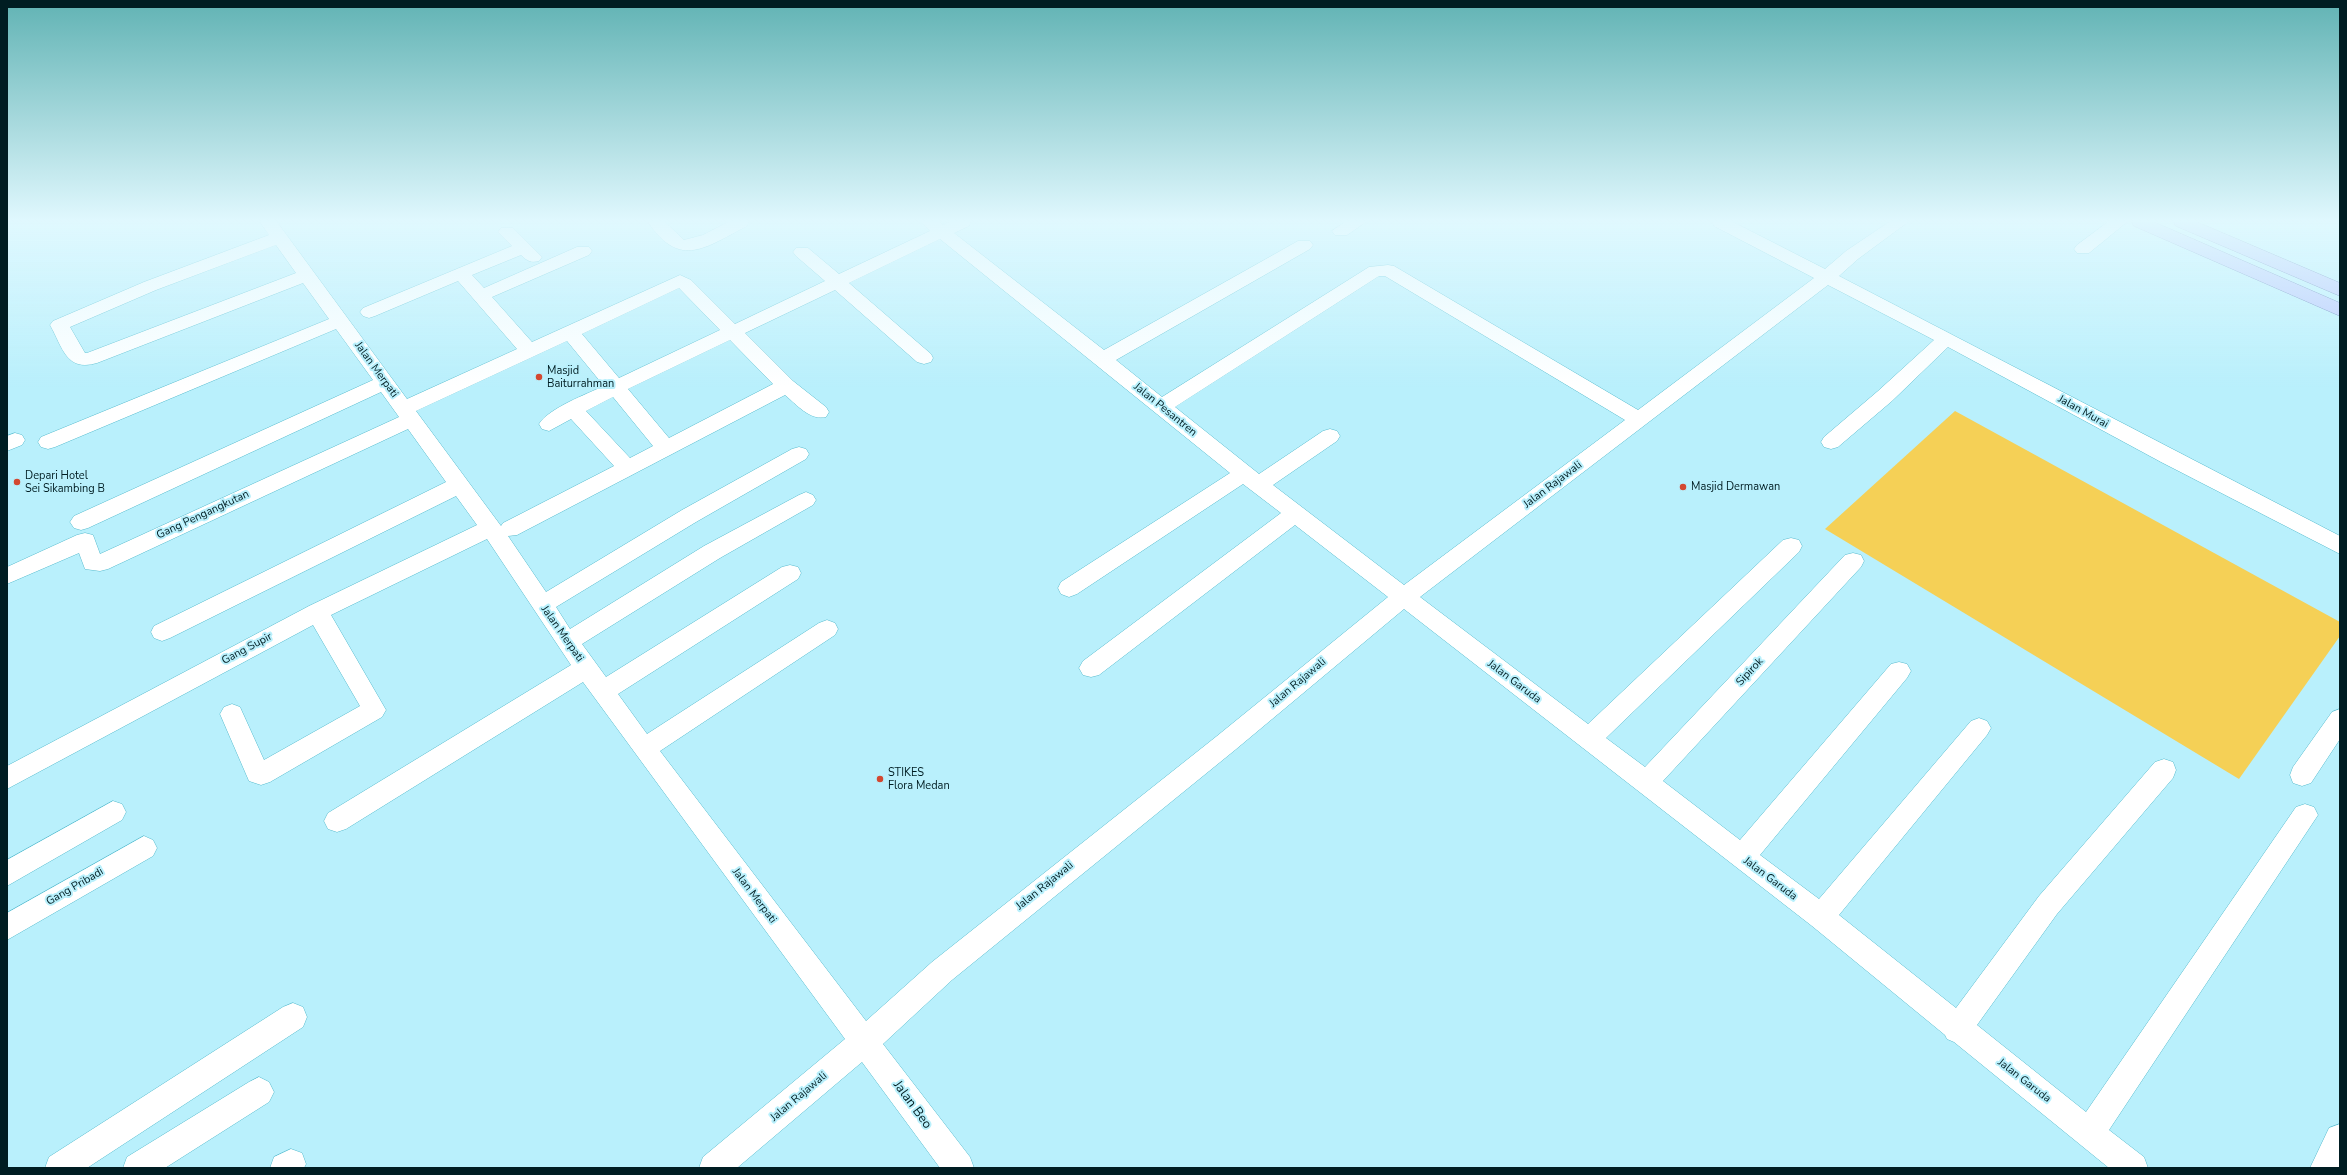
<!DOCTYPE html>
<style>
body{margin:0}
#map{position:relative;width:2347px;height:1175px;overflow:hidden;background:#b9f0fc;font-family:"Nunito Sans",sans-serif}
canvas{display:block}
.frame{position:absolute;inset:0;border:8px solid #001d22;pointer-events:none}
</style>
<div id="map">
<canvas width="2347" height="1175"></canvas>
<div class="frame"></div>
</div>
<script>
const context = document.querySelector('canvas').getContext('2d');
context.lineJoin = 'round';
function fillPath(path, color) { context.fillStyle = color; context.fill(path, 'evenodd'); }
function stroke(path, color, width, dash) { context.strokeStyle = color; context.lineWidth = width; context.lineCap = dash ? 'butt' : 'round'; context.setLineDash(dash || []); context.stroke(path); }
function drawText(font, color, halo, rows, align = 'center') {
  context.font = font + ' "Nunito Sans",sans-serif'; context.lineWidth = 4; context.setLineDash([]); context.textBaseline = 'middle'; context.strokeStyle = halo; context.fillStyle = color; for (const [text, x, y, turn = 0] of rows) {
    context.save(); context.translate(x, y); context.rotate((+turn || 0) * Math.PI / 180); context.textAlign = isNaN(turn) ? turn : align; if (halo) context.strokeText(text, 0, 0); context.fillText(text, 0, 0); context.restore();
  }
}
const green = new Path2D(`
 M 1955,411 L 2340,622 L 2340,636 L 2239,779 L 1825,529 Z`);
const minor = new Path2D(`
 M 260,222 L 277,222 L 407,399 L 517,349 L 458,281 L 375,316 L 369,318 L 363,316 L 360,312 L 363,308 L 512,246 L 498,232 L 501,228 L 513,228 L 542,257 L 539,261 C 531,263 527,261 521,255 L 472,275 L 484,288 L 577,247 L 589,247 L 592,251 L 589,255 L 492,297 L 532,342 L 680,275 L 691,280 L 735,324 L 825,281 L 796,256 L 793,252 L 796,248 L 808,248 L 839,274 L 930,231 L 921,222 L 940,222 L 943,225 L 949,222 L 971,222 L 969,226 L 954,233 L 1104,350 L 1298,241 L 1310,241 L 1313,245 L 1310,249 L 1116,360 L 1162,397 L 1369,267 L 1388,265 L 1394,266 L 1638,410 L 1814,278 L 1714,226 L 1712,222 L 1733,222 L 1825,269 L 1846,251 L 1889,222 L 1908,222 L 1858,259 L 1839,276 L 2340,536 L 2340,554 L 2161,462 L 1948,347 L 1892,401 L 1838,447 L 1831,449 L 1824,447 L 1821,442 L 1824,437 L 1878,391 L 1934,340 L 1828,285 L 1420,597 L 1588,724 L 1783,540 L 1791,538 L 1799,540 L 1802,546 L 1799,552 L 1606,738 L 1645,767 L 1845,555 L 1853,553 L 1861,555 L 1864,561 L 1861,567 L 1663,781 L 1740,840 L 1891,664 L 1899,662 L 1907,664 L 1911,671 L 1907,678 L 1760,855 L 1819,899 L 1971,721 L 1979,718 L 1987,721 L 1991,728 L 1987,735 L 1839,915 L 1956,1008 L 2039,896 L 2155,762 L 2164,759 L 2173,762 L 2176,770 L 2173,778 L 2057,914 L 1977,1025 L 2086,1112 L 2296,807 L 2305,804 L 2314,807 L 2318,815 L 2109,1130 L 2144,1157 L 2148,1168 L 2109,1168 L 1954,1042 L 1947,1039 L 1945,1035 L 1812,926 L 1404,609 L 1235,750 L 952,980 L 883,1044 L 970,1157 L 974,1168 L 940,1168 L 862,1062 L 737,1168 L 699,1168 L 703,1157 L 845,1039 L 583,682 L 346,829 L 337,832 L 328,829 L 324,821 L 328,813 L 571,665 L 487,539 L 331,615 L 386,710 L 382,717 L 270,782 L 261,785 L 249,781 L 220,714 L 224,707 L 232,704 L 240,707 L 264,760 L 360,706 L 313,625 L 7,789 L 7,766 L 309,606 L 477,525 L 456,496 L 170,638 L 162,641 L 154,638 L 151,632 L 154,626 L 446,482 L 408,429 L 108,569 L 100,571 L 85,569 L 79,553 L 7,584 L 7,567 L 77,535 L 85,533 L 93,535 L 100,554 L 399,417 L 381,392 L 88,528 L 81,530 L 74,528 L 70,522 L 74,516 L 373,380 L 336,329 L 55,447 L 48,449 L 41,447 L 38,442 L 41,437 L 329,319 L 303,283 L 97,363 C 66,372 63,348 50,325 L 53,321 L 144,282 L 269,235 ZM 940,239 L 1230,473 L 1061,582 L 1058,588 L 1061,594 L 1069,597 L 1077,594 L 1243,484 L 1281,513 L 1083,661 L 1079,668 L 1083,675 L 1091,677 L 1099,675 L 1295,525 L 1388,597 L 1217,736 L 932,962 L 866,1021 L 660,751 L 835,635 L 838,629 L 835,623 L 827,620 L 819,623 L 647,734 L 618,694 L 798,579 L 801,573 L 798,567 L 790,565 L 782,567 L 606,677 L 582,644 L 720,558 L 813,505 L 816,500 L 813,495 L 806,492 L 799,495 L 704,546 L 570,629 L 556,607 L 696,522 L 806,459 L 809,454 L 806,449 L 799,447 L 792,449 L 682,510 L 546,592 L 508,536 L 517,535 L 785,395 C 796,404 810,421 826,417 L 829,412 L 826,407 L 793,381 L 745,333 L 835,290 L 917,362 L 924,364 L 931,362 L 933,358 L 931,354 L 849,283 ZM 276,245 L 296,273 L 87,353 L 85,353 L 70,327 L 156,290 ZM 1379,276 L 1385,276 L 1625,420 L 1404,585 L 1273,485 L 1337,441 L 1340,436 L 1337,431 L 1330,429 L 1323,431 L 1259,474 L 1175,407 ZM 679,288 L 720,330 L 619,378 L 582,334 ZM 730,340 L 773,384 L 669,438 L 628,389 ZM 567,341 L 604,386 C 587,394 549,408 539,424 L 542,429 L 549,431 L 571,419 L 614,466 L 503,523 L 501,526 L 416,411 ZM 613,397 L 653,446 L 630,458 L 586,411 Z
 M 648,222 L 665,222 L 684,240 L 703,235 L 728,222 L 749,222 L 747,226 C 706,247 680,270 648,222 Z
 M 1345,222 L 1366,222 L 1347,235 L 1335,235 L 1332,231 Z
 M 2108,222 L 2127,222 L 2089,253 L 2077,253 L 2074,249 L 2077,245 Z
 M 15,433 L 22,435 L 25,440 L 22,445 L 7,451 L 7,436 Z
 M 2340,709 L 2340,739 L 2311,783 L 2302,786 L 2293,783 L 2290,775 L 2293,767 L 2332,712 Z
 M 113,801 L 122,804 L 126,812 L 122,820 L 7,886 L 7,860 Z
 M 144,836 L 153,840 L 157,848 L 153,856 L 7,940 L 7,913 Z
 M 293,1003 L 303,1007 L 307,1017 L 303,1027 L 87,1168 L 45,1168 L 49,1157 L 283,1007 Z
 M 259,1077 L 269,1082 L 274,1092 L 269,1102 L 165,1168 L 123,1168 L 127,1157 L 249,1082 Z
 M 2340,1124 L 2340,1168 L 2310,1168 L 2329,1128 Z
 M 291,1149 L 302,1153 L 306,1164 L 304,1168 L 270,1168 L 274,1157 Z`);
const major = new Path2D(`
 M 2132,222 L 2154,222 L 2340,303 L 2340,316 L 2134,226 Z
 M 2174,222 L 2197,222 L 2340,283 L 2340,296 L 2176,226 Z`);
const markers = [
 [539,377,4,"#d34830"],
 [17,482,4,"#d34830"],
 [1683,487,4,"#d34830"],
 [880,779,4,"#d34830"]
];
const streetNames = [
 ["Jalan Merpati",376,370,54],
 ["Jalan Pesantren",1165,410,39],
 ["Jalan Murai",2083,412,29],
 ["Jalan Rajawali",1553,485,-37],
 ["Gang Pengangkutan",203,515,-25],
 ["Jalan Merpati",562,634,55],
 ["Gang Supir",247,649,-28],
 ["Sipirok",1750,672,-47],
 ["Jalan Garuda",1514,682,37],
 ["Jalan Rajawali",1298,683,-40],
 ["Jalan Garuda",1770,879,37],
 ["Jalan Rajawali",1045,886,-39],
 ["Gang Pribadi",75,887,-30],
 ["Jalan Merpati",754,896,53],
 ["Jalan Garuda",2024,1081,38],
 ["Jalan Rajawali",799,1097,-40]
];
const poiNames = [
 ["Masjid",547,371],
 ["Baiturrahman",547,384],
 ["Depari Hotel",25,476],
 ["Sei Sikambing B",25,489],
 ["Masjid Dermawan",1691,487],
 ["STIKES",888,773],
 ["Flora Medan",888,786]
];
const nearStreetnames = [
 ["Jalan Beo",912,1105,54]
];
fillPath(green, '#f5d056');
stroke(minor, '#55bacd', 1);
stroke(major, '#5a73b0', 1);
fillPath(minor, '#fff');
fillPath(major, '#b9c7fd');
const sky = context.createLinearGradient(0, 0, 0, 387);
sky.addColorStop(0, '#61b3b4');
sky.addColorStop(0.57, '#e0f8fe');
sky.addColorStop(1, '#e0f8fe00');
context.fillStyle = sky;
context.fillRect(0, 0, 2347, 387);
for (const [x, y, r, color] of markers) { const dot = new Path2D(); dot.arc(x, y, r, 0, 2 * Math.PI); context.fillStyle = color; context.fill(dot); stroke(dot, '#b9f0fc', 1.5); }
drawText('11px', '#001d22', '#b9f0fc', streetNames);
drawText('11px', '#001d22', '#b9f0fc', poiNames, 'left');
drawText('13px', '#001d22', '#b9f0fc', nearStreetnames);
</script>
